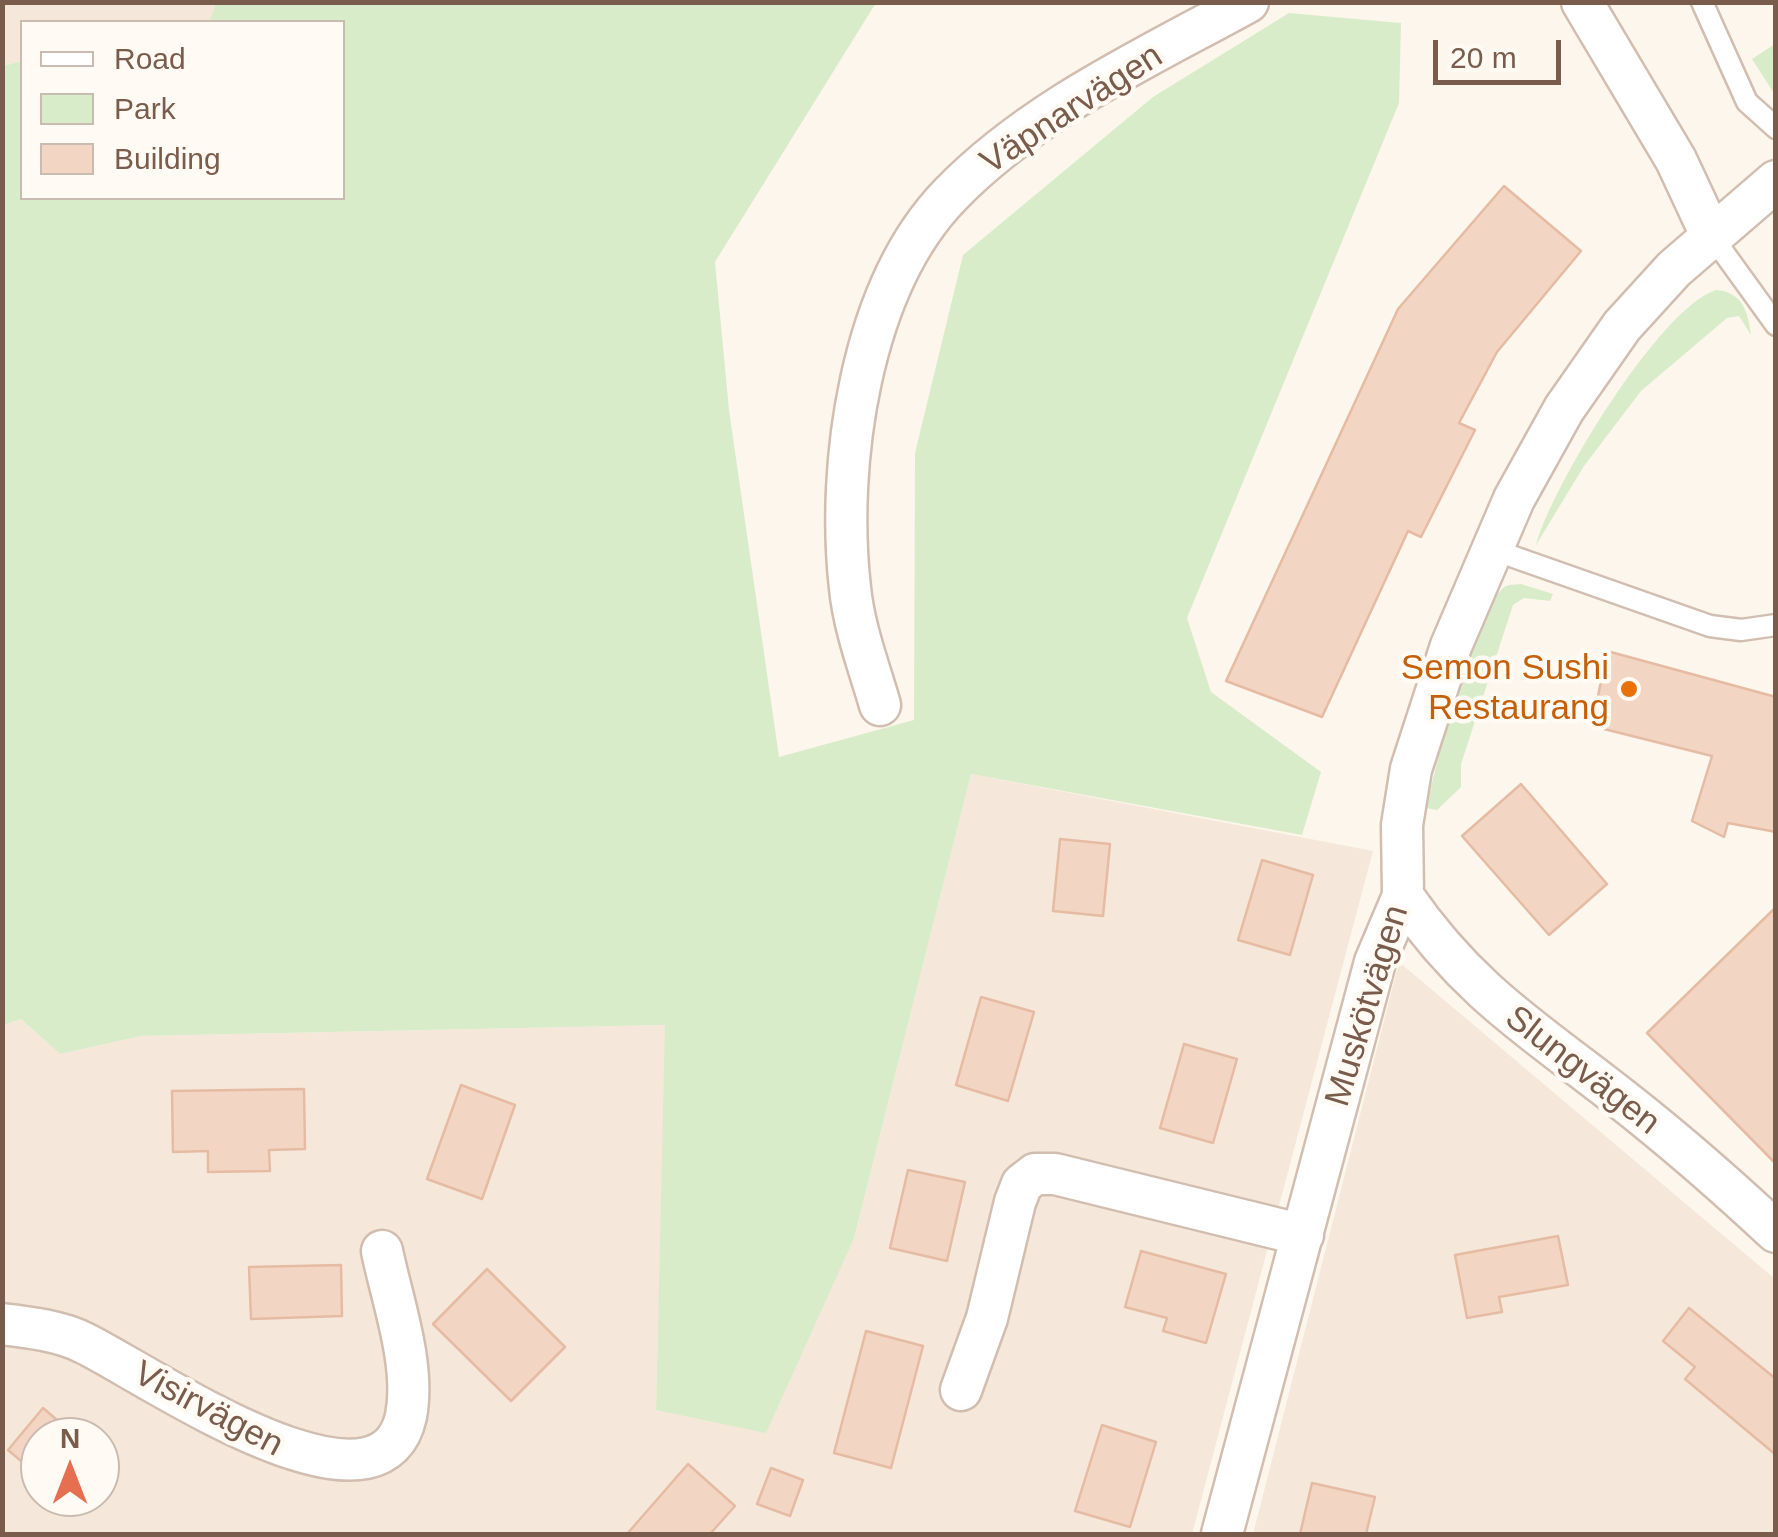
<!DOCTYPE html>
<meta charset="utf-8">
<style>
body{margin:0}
#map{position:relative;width:1778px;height:1537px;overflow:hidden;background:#fdf6ec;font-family:Helvetica,sans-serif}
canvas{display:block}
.frame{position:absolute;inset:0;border:5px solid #7a5c4d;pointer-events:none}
.legend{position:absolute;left:20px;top:20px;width:325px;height:180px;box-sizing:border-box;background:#fffaf3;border:2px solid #cabbb1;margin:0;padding:12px 18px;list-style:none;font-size:30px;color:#7a5c4d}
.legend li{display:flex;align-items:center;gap:20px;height:50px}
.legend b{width:50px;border:2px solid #cabbb1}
.north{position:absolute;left:20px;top:1417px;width:100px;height:100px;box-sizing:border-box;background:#fffaf3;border:2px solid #cabbb1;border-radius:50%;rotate:0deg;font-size:28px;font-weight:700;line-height:40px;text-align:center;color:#7a5c4d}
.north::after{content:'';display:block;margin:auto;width:35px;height:45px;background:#e76f51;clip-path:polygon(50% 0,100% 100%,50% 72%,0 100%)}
.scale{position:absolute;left:1433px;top:40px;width:128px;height:45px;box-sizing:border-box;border:5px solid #7a5c4d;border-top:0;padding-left:12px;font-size:30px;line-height:35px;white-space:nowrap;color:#7a5c4d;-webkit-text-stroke:8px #fffaf3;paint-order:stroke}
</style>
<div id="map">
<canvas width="1778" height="1537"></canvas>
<div class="frame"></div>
<ul class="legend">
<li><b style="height:12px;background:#fff"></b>Road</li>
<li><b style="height:28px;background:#d8ecc9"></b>Park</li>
<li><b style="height:28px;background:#f3d5c3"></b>Building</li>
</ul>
<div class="north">N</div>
<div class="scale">20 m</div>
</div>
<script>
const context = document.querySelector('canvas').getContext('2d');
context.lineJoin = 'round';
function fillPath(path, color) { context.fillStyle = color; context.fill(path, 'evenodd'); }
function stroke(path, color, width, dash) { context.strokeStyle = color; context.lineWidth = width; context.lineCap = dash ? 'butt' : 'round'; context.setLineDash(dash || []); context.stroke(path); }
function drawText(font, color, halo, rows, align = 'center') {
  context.font = font + ' Helvetica,sans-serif'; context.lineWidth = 9; context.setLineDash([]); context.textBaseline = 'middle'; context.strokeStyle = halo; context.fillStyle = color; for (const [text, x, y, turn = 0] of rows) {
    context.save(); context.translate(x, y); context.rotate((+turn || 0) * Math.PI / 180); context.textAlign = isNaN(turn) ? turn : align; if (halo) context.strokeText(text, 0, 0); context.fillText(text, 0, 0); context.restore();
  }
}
const residential = new Path2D(`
 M 3,3 L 216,3 L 209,22 L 22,22 L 22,61 L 3,66 Z
 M 971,774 L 1373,851 L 1192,1534 L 3,1534 L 2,1025 L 21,1019 L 60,1054 L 141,1036 L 666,1025 L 656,1409 L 854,1238 ZM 40,1437 L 100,1437 L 100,1497 L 40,1497 Z
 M 1399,962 L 1775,1279 L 1775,1534 L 1253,1534 Z`);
const green = new Path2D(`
 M 216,3 L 881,3 L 874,6 L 715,262 L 729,410 L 779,757 L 914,720 L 915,453 L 963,255 L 1153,97 L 1289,13 L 1401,23 L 1399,103 L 1187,618 L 1211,692 L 1321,772 L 1302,835 L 971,774 L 854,1238 L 766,1433 L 656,1410 L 665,1025 L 141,1036 L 60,1054 L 21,1019 L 3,1025 L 3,66 L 22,61 L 22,198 L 342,198 L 342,22 L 209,22 Z
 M 1775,44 L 1775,95 L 1752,59 Z
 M 1716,290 C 1743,292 1748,312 1751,335 L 1739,316 L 1727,318 L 1641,391 L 1584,466 L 1536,545 C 1551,488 1659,308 1716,290 Z
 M 1521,584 L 1553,594 L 1550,601 L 1524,598 L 1513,605 L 1461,764 L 1461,787 L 1437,810 L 1427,808 C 1433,771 1477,602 1506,586 C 1510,584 1516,585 1521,584 Z`);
const building = new Path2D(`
 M 1504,186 L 1581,251 L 1497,352 L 1459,423 L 1475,430 L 1421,537 L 1408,531 L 1322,717 L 1226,681 L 1398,309 Z
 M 1607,651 L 1776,697 L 1776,832 L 1728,823 L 1724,837 L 1692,821 L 1712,756 L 1592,726 Z
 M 1521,784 L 1607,884 L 1549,935 L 1462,836 Z
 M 1060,839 L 1110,844 L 1103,916 L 1053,911 Z
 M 1262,860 L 1313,875 L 1290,955 L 1238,940 Z
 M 1776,907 L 1776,1164 L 1647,1033 Z
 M 981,997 L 1034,1012 L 1008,1101 L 956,1085 Z
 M 1184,1044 L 1237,1059 L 1213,1143 L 1160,1128 Z
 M 461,1085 L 515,1105 L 482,1199 L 427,1179 Z
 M 304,1089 L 305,1149 L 269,1150 L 270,1171 L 208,1172 L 208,1151 L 173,1152 L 172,1091 Z
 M 908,1170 L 965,1182 L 947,1261 L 890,1248 Z
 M 1558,1236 L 1568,1285 L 1499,1297 L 1502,1312 L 1467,1318 L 1455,1255 Z
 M 1141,1251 L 1226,1274 L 1206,1343 L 1163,1331 L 1167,1318 L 1125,1307 Z
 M 341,1265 L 342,1316 L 251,1319 L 249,1267 Z
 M 487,1269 L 565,1347 L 511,1401 L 433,1324 Z
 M 1689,1308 L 1776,1379 L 1776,1455 L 1685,1379 L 1695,1367 L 1663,1341 Z
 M 866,1331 L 923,1346 L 891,1468 L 834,1453 Z
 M 43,1408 L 77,1437 L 40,1437 L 40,1477 L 8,1450 Z
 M 1102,1425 L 1156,1442 L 1130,1527 L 1075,1511 Z
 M 688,1464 L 735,1506 L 710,1534 L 627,1534 Z
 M 771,1468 L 803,1480 L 790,1516 L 757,1504 Z
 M 1312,1483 L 1375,1497 L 1366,1534 L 1300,1534 Z`);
const service = new Path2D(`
 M 1702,2 L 1747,102 L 1776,128
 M 1711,235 L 1776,325
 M 1494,550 L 1710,626 L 1741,630 L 1776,625`);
const minor = new Path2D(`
 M 1582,2 L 1676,160 L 1711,235
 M 880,705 C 869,667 854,628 850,588 C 836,465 860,288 950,195 C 1032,110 1146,58 1248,2
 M 1403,896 C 1475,1001 1549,1039 1643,1116 C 1689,1153 1733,1192 1776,1232
 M 2,1324 C 28,1327 61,1331 84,1343 C 143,1371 380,1537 406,1416 C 416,1365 392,1300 382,1251
 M 961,1390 L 987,1318 L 1015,1202 L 1022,1184 L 1035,1174 L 1055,1174 L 1303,1235
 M 1222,1534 L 1375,962 L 1403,896 L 1402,825 L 1411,769 L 1451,646 L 1514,499 L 1564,409 L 1622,326 L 1674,269 L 1776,181`);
const markers = [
 [1629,689,10,"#e8710a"]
];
const streetNames = [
 ["Väpnarvägen",1072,110,-33],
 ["Muskötvägen",1368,1006,-73],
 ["Slungvägen",1582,1071,38],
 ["Visirvägen",208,1410,28]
];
const foodNames = [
 ["Semon Sushi",1609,669],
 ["Restaurang",1609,709]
];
fillPath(residential, '#f5e8da');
fillPath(green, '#d8ecc9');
fillPath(building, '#f3d5c3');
stroke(building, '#e6bba3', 2.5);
stroke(service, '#d1beb0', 25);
stroke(minor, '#d1beb0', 45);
stroke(service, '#fff', 20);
stroke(minor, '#fff', 40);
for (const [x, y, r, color] of markers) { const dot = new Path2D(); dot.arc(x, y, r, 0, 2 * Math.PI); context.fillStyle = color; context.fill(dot); stroke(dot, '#fffaf3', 4); }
drawText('35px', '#7a5c4d', '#fffaf3', streetNames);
drawText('35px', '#c56008', '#fffaf3', foodNames, 'right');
</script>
